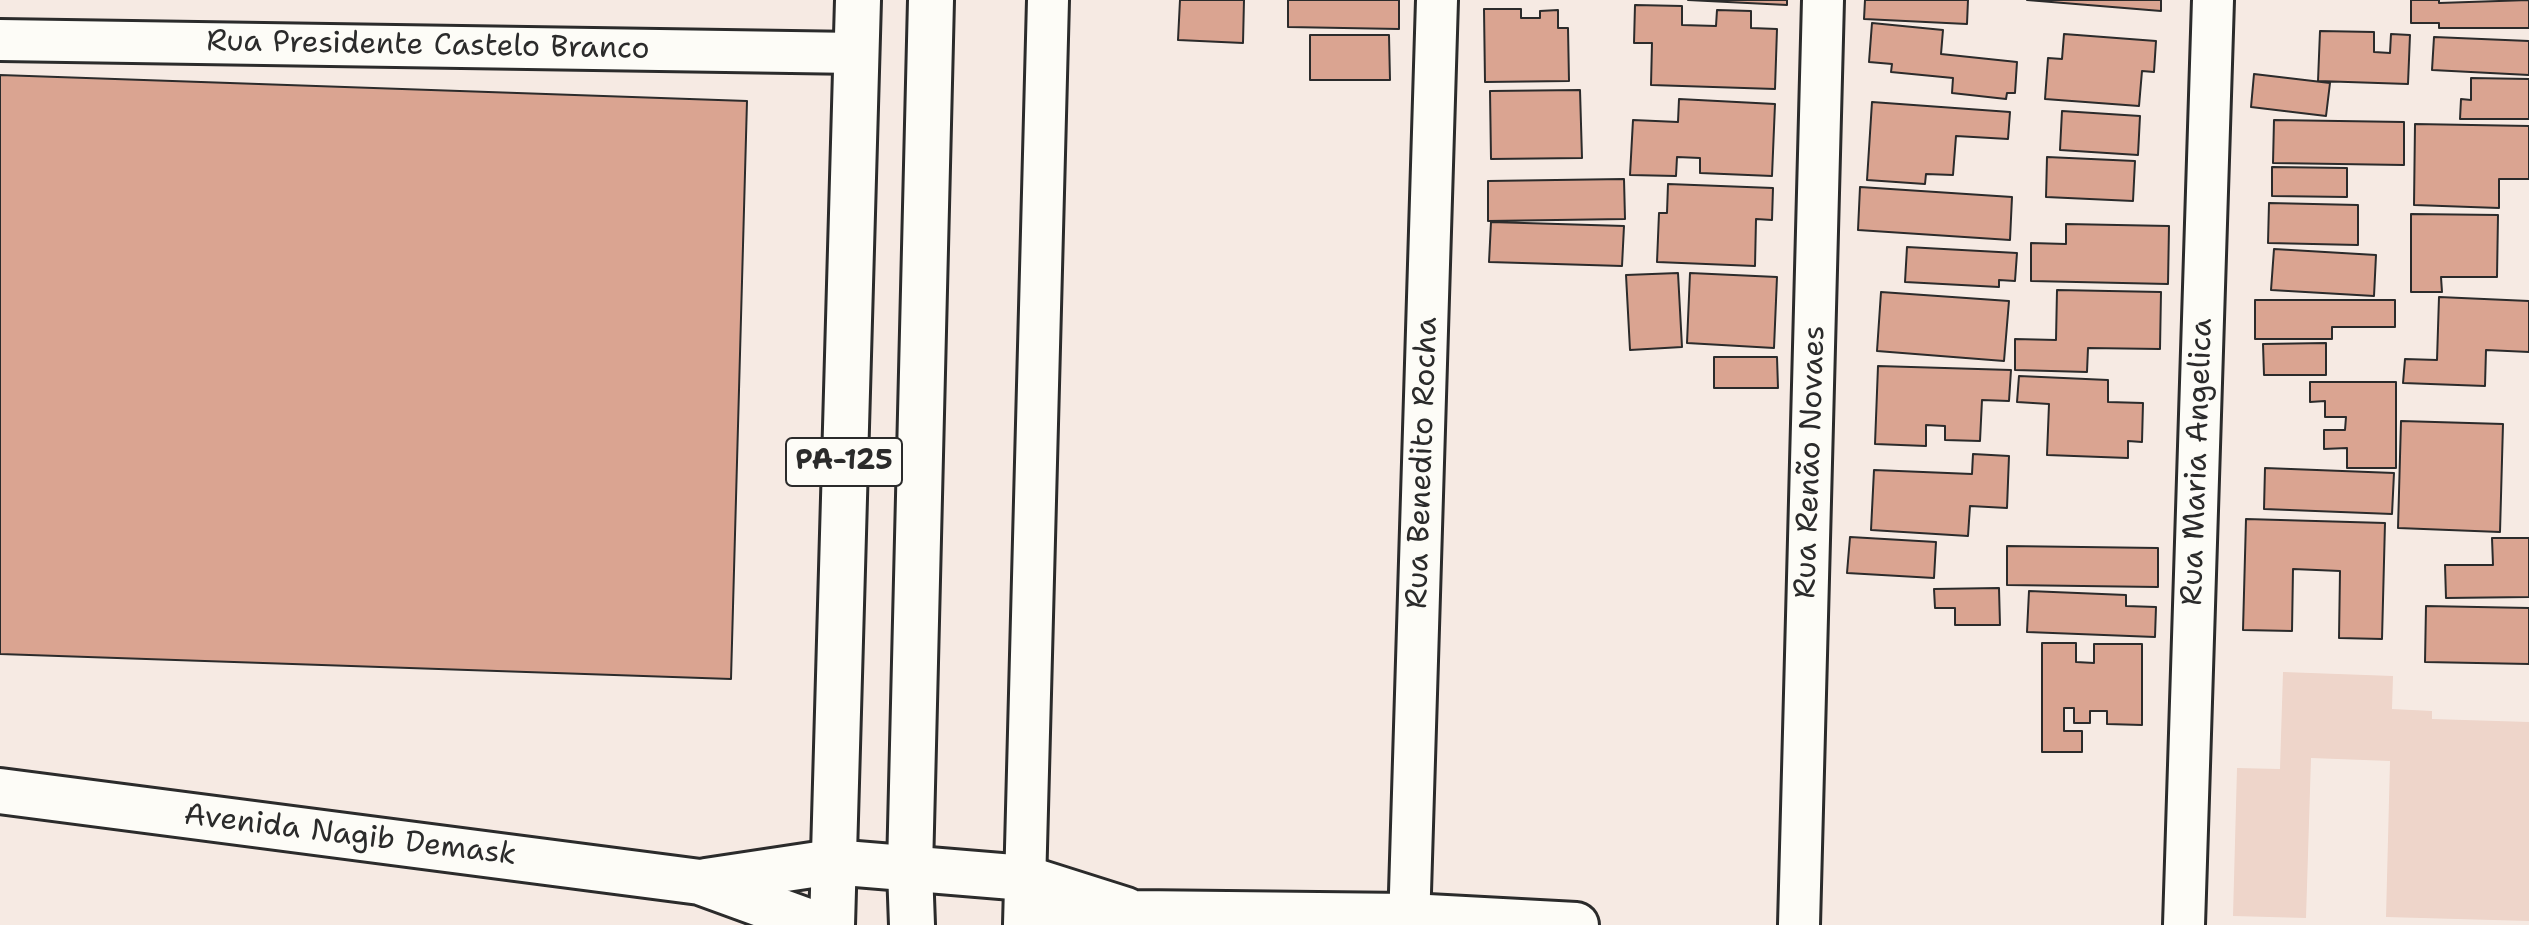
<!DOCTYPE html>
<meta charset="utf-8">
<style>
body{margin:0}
canvas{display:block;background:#f6eae3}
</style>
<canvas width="2529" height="925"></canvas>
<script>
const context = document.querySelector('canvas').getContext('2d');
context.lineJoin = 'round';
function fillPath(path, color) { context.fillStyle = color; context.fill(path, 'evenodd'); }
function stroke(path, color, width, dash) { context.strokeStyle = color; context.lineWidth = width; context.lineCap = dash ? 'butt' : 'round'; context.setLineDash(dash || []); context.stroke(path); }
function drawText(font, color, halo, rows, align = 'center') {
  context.font = font + ' "Shantell Sans",sans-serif'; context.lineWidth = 6; context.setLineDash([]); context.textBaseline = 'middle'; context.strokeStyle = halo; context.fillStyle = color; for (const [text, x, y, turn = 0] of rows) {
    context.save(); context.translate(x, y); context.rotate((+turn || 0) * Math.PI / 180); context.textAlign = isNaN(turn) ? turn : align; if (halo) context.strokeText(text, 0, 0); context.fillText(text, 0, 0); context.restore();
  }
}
const built = new Path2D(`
 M 2283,672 L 2393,676 L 2392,709 L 2432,711 L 2432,719 L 2529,722 L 2529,921 L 2386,917 L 2390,761 L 2311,758 L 2306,918 L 2233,916 L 2237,768 L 2280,769 Z`);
const building = new Path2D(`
 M 1180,0 L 1244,0 L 1243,43 L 1178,40 Z
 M 1288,0 L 1399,0 L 1399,29 L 1288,27 Z
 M 1688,0 L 1787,0 L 1787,5 Z
 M 1865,0 L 1968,0 L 1967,24 L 1864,19 Z
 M 2027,0 L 2161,0 L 2161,11 Z
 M 2411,0 L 2439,0 L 2439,3 L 2529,0 L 2529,28 L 2439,28 L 2439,23 L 2411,23 Z
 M 1635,5 L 1682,6 L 1682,25 L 1716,26 L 1717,10 L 1751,11 L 1751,28 L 1777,29 L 1775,89 L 1651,85 L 1652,43 L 1634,43 Z
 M 1484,9 L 1521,9 L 1521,18 L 1540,18 L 1540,11 L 1558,10 L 1558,28 L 1568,28 L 1569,81 L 1485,82 Z
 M 1872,23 L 1943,30 L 1941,54 L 2017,62 L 2015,93 L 2007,93 L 2006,99 L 1952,93 L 1953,78 L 1891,72 L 1892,64 L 1869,62 Z
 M 2320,31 L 2374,32 L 2374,52 L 2390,53 L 2391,34 L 2410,35 L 2408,84 L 2318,81 Z
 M 2064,34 L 2156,41 L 2154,72 L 2142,71 L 2139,106 L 2045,99 L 2048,58 L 2062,59 Z
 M 1310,35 L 1389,35 L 1390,80 L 1310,80 Z
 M 2434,37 L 2529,41 L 2529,75 L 2432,70 Z
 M 2254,74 L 2330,83 L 2326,116 L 2251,107 Z
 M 0,75 L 747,101 L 731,679 L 0,654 Z
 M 2471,78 L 2529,79 L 2529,119 L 2460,119 L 2461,99 L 2471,100 Z
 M 1580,90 L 1582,158 L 1491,159 L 1490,91 Z
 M 1679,99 L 1775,104 L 1772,176 L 1700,173 L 1700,158 L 1677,157 L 1676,176 L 1630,175 L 1633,120 L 1678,122 Z
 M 1872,102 L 2010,112 L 2008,139 L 1956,136 L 1953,175 L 1926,174 L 1925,184 L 1867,180 Z
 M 2062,111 L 2140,116 L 2138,155 L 2060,150 Z
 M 2274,120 L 2404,122 L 2404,165 L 2273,163 Z
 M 2415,124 L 2529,126 L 2529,179 L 2499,179 L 2499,208 L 2414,205 Z
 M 2047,157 L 2135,161 L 2133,201 L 2046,197 Z
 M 2272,167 L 2347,168 L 2347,197 L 2272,196 Z
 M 1624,179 L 1625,219 L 1488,221 L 1488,181 Z
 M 1668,184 L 1773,188 L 1772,220 L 1756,219 L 1755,266 L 1657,262 L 1659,213 L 1667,213 Z
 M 1860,187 L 2012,197 L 2010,240 L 1858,230 Z
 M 2269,203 L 2358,205 L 2358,245 L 2268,243 Z
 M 2411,214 L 2498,215 L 2497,277 L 2441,277 L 2442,292 L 2411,292 Z
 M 1491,222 L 1624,226 L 1622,266 L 1489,262 Z
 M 2066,224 L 2169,226 L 2168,284 L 2031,281 L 2031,243 L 2066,244 Z
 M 1907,247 L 2017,253 L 2015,281 L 1999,280 L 1999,287 L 1905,282 Z
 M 2274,249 L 2376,255 L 2374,296 L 2271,290 Z
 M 1678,273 L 1682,347 L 1630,350 L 1626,275 Z
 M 1690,273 L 1777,277 L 1774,348 L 1687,343 Z
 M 2057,290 L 2161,292 L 2160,349 L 2088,348 L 2087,372 L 2015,370 L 2015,339 L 2056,340 Z
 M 1881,292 L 2009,301 L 2004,361 L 1877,351 Z
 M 2439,297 L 2529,301 L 2529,352 L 2486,350 L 2485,386 L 2403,383 L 2405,359 L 2437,360 Z
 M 2255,300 L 2395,300 L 2395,327 L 2332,327 L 2332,339 L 2255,339 Z
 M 2326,343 L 2326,375 L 2264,375 L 2263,344 Z
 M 1714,357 L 1777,357 L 1778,388 L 1714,388 Z
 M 1878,366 L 2011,370 L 2009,401 L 1982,400 L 1980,441 L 1945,440 L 1945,426 L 1926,425 L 1926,446 L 1875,444 Z
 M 2019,376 L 2108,380 L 2108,402 L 2143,403 L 2142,442 L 2128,441 L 2128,458 L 2047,455 L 2049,404 L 2017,402 Z
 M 2310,382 L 2396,382 L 2396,468 L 2347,468 L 2347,448 L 2324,449 L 2324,430 L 2345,430 L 2346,417 L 2325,417 L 2325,401 L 2310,402 Z
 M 2401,421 L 2503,424 L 2500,532 L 2398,528 Z
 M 1973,454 L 2009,456 L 2007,508 L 1970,506 L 1968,536 L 1871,530 L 1874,470 L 1972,474 Z
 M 2265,468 L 2394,473 L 2392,514 L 2264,509 Z
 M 2246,519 L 2385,523 L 2382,639 L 2339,638 L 2340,571 L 2293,569 L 2292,631 L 2243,630 Z
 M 1850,537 L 1936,542 L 1934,578 L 1847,573 Z
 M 2492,538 L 2529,538 L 2529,597 L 2446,598 L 2445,565 L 2493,565 Z
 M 2007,546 L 2158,548 L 2158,587 L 2007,585 Z
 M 1999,588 L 2000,625 L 1955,625 L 1955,608 L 1935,608 L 1934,589 Z
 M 2029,591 L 2126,595 L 2126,606 L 2156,607 L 2155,637 L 2027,632 Z
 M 2426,606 L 2529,608 L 2529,664 L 2425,662 Z
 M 2042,643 L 2076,643 L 2076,662 L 2094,663 L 2094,644 L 2142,644 L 2142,725 L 2107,724 L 2107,711 L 2090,711 L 2090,723 L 2074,723 L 2074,708 L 2064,708 L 2064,731 L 2082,731 L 2082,752 L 2042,752 Z`);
const street = new Path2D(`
 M 0,40 L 857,53
 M 1024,925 L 1048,0
 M 1409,925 L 1437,0
 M 1799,925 L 1823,0
 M 2184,925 L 2213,0`);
const secondary = new Path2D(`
 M 0,791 L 700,882 L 818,925
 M 706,881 L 832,862 L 1025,878 L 1126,910
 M 1054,925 L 1136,913 L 1409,916 L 1576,925`);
const primary = new Path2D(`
 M 832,925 L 858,0
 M 912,925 L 910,869 L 931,0`);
const shields = [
 [844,462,116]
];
const shieldNames = [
 ["PA-125",844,462]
];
const streetNames = [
 ["Rua Presidente Castelo Branco",428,46,1],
 ["Rua Renão Novaes",1811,462,-88],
 ["Rua Maria Angelica",2198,462,-88],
 ["Rua Benedito Rocha",1423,463,-88],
 ["Avenida Nagib Demask",350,836,7]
];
fillPath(built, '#eed5ca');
fillPath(building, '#daa491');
stroke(building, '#2b2b2b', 2);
stroke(street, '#2b2b2b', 46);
stroke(secondary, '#2b2b2b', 50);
stroke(primary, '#2b2b2b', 50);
stroke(street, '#fdfcf7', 40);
stroke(secondary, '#fdfcf7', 44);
stroke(primary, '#fdfcf7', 44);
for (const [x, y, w] of shields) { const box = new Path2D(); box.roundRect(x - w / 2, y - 24, w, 48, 6); context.fillStyle = '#fdfcf7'; context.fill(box); stroke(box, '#2b2b2b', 2); }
drawText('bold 28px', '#2b2b2b', null, shieldNames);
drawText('30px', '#2b2b2b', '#fdfcf7', streetNames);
</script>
